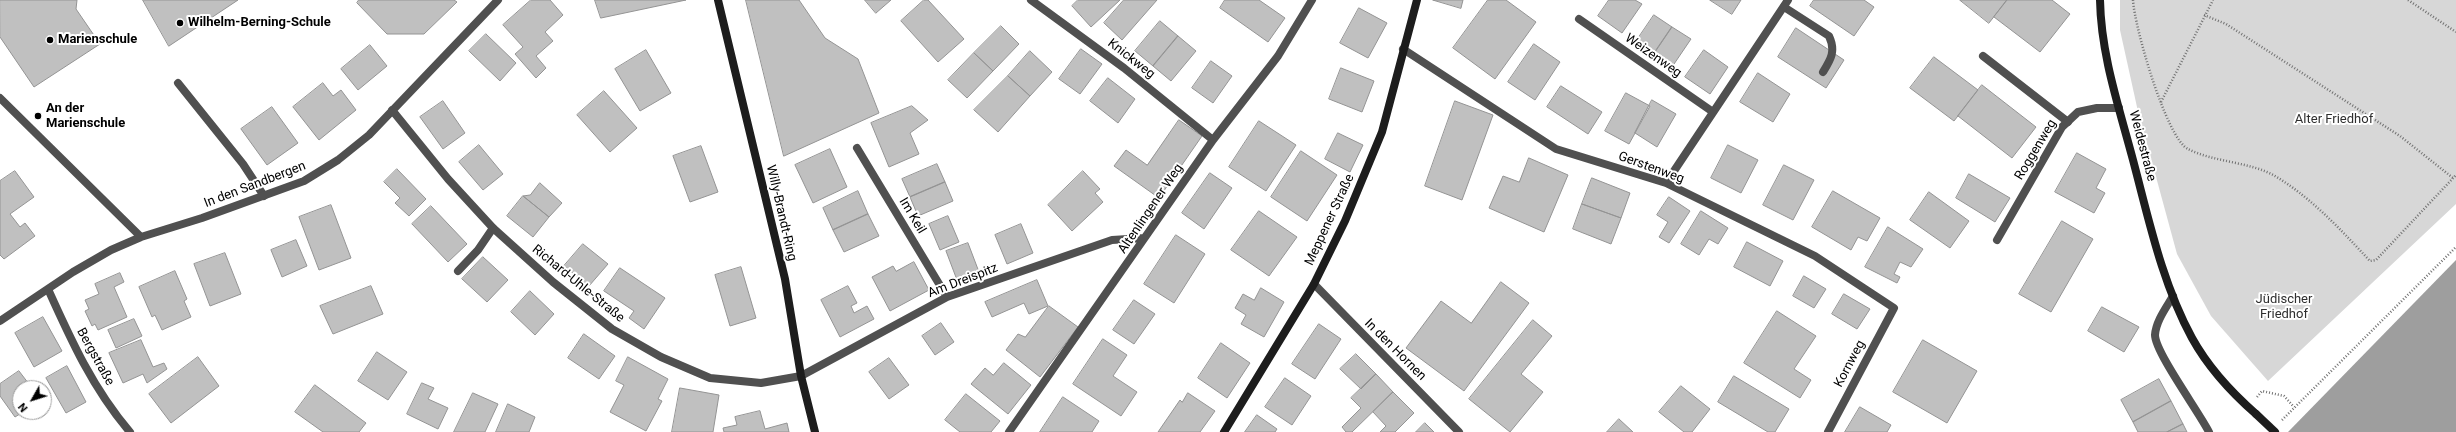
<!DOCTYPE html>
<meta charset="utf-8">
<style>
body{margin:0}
#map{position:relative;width:2456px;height:432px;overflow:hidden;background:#fff;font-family:Roboto,sans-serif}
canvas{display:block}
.north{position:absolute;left:12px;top:380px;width:40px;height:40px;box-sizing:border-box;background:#fff;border:1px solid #999;border-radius:50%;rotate:231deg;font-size:11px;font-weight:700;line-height:16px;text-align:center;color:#000}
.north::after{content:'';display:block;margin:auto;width:14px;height:18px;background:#000;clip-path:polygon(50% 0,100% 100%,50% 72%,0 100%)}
</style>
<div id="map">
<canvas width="2456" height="432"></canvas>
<div class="north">N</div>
</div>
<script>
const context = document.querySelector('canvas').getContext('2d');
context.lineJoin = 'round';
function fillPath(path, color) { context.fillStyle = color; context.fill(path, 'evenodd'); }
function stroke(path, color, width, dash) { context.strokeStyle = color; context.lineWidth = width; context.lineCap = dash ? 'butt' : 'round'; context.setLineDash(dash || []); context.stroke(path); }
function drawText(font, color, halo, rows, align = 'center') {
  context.font = font + ' Roboto,sans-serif'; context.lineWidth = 4; context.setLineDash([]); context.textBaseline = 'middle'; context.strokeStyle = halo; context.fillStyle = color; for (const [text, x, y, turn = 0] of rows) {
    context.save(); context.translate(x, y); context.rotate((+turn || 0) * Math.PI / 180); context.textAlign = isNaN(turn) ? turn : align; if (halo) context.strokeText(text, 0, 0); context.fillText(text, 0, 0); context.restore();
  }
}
const green = new Path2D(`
 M 2120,0 L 2456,0 L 2456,204 L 2268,381 L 2211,316 L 2177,254 L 2137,107 L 2120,30 Z`);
const water = new Path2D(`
 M 2456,260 L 2456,432 L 2288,432 Z`);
const building = new Path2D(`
 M 0,0 L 77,0 L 76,9 L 100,44 L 34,87 L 0,37 Z
 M 143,0 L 238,0 L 169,46 Z
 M 359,0 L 454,0 L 457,2 L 424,34 L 387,34 L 357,3 Z
 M 531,0 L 550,0 L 563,15 L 545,32 L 553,41 L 536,56 L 546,68 L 536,78 L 515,54 L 523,47 L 503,25 Z
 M 595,0 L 686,0 L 601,18 Z
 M 746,0 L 799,0 L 825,38 L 858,59 L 879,113 L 784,156 Z
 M 865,0 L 891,0 L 876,13 Z
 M 924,0 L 928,0 L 964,39 L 938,62 L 901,21 Z
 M 1078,0 L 1120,0 L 1091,27 L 1072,6 Z
 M 1124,0 L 1157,0 L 1122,40 L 1104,23 Z
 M 1225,0 L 1259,0 L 1285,18 L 1268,42 L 1220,8 Z
 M 1433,0 L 1463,0 L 1461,8 Z
 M 1488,0 L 1506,0 L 1536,22 L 1495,79 L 1453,48 Z
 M 1609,0 L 1635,0 L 1642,4 L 1622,33 L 1598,16 Z
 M 1710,0 L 1741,0 L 1732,14 Z
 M 1814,0 L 1864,0 L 1874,7 L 1854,36 L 1810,6 Z
 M 1960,0 L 2007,0 L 1989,23 Z
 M 2007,0 L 2052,0 L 2070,14 L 2040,52 L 1994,17 Z
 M 1359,8 L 1387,23 L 1368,58 L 1340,43 Z
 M 1654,15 L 1672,27 L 1653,55 L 1635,43 Z
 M 1160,21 L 1178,36 L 1153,66 L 1135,51 Z
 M 1001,26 L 1019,44 L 993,71 L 974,53 Z
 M 1672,27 L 1691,39 L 1672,67 L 1653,55 Z
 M 1796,28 L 1844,60 L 1826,88 L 1778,57 Z
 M 486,34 L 516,63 L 500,81 L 469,51 Z
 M 1178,36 L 1196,51 L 1171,81 L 1153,66 Z
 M 1534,44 L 1560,62 L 1535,100 L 1508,82 Z
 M 370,45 L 387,66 L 358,90 L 341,69 Z
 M 1081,49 L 1102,64 L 1080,94 L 1059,79 Z
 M 646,50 L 671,93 L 640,111 L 615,69 Z
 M 1704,50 L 1728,67 L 1710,94 L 1685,77 Z
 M 1030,51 L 1052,72 L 1030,96 L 1008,76 Z
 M 974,53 L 993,71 L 967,98 L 948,80 Z
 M 1934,57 L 1978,90 L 1954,121 L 1910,88 Z
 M 1211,61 L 1232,76 L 1213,103 L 1192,88 Z
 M 1341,68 L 1374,81 L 1362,112 L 1329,99 Z
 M 1758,73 L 1790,94 L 1773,122 L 1740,102 Z
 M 1008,76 L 1030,96 L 998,132 L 974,110 Z
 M 1108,78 L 1135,99 L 1118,123 L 1090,101 Z
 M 323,83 L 333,96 L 341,90 L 356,110 L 319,140 L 293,107 Z
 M 1982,85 L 2036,127 L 2012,158 L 1958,116 Z
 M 1561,86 L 1602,112 L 1588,134 L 1547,107 Z
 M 604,91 L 637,128 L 610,152 L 577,115 Z
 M 1626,93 L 1650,106 L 1629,144 L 1605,131 Z
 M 1652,100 L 1676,114 L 1657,147 L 1635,133 Z
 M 443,101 L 465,133 L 443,149 L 420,117 Z
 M 1455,101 L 1493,115 L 1462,200 L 1425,186 Z
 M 912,106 L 928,120 L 910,133 L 919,154 L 889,167 L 871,123 Z
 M 272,107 L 298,143 L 267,165 L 241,129 Z
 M 1179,120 L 1202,136 L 1159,198 L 1114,166 L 1126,150 L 1147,165 Z
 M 1259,121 L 1296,145 L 1266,191 L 1229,167 Z
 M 1338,133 L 1363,145 L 1350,172 L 1325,159 Z
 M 479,145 L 503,174 L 483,190 L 459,162 Z
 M 1728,145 L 1758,160 L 1741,193 L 1711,178 Z
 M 701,146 L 718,192 L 690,202 L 673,156 Z
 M 830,149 L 847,187 L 813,203 L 795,165 Z
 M 1301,151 L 1337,175 L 1307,221 L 1271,197 Z
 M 2077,153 L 2106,169 L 2096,188 L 2105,193 L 2094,213 L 2055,192 Z
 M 1529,158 L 1568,175 L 1544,232 L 1489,208 L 1503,176 L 1519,182 Z
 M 937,164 L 945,182 L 910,197 L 902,179 Z
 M 1784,165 L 1814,180 L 1793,220 L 1763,205 Z
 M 397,169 L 426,199 L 409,216 L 395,203 L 400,198 L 384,182 Z
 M 15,171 L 34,197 L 10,214 L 20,227 L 25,223 L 35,236 L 4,259 L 0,255 L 0,181 Z
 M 1083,171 L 1100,189 L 1095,193 L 1103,202 L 1072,231 L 1048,205 Z
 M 1210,173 L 1232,188 L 1204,229 L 1182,213 Z
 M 1969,174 L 2010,198 L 1995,222 L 1956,198 Z
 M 1592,178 L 1630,193 L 1621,218 L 1582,204 Z
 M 945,182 L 953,201 L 918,216 L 910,197 Z
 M 540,183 L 562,203 L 549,217 L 523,196 L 530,195 Z
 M 858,191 L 868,214 L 833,230 L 823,208 Z
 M 1833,191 L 1880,218 L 1867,241 L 1858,237 L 1851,250 L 1812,227 Z
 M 1929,192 L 1969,221 L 1950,248 L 1910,220 Z
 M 523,196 L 549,217 L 533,237 L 507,216 Z
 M 1669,197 L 1690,211 L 1669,243 L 1659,237 L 1668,222 L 1657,215 Z
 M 1582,204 L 1621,218 L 1611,244 L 1573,229 Z
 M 331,205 L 351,258 L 319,270 L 299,217 Z
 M 431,206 L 467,244 L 448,262 L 412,224 Z
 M 1259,211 L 1297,237 L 1269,276 L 1231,250 Z
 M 1701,211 L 1728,228 L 1718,244 L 1709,239 L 1699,255 L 1681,244 Z
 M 868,214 L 879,236 L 844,252 L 833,230 Z
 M 948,216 L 959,242 L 940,250 L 929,224 Z
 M 2062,221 L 2093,239 L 2051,312 L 2019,294 Z
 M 1021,224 L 1033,253 L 1007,264 L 995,235 Z
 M 1888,227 L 1923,249 L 1911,267 L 1900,262 L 1894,274 L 1900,277 L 1897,283 L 1865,267 Z
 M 1176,235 L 1205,254 L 1174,303 L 1144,284 Z
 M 296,240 L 307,266 L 282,277 L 271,250 Z
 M 1747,242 L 1783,261 L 1770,286 L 1734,267 Z
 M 968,243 L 979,272 L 957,280 L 946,251 Z
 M 583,244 L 608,264 L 589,286 L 564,266 Z
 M 225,253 L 241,294 L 210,306 L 194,264 Z
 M 483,257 L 508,280 L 487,302 L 462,279 Z
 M 914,262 L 929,290 L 890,311 L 872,277 L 893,266 L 896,271 Z
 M 741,267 L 756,318 L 730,326 L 715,275 Z
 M 620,268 L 665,298 L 644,329 L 629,318 L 634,311 L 604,291 Z
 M 175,271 L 187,299 L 184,301 L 191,317 L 162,330 L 155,315 L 152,317 L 139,287 Z
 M 120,273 L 124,282 L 114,287 L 127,317 L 98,330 L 95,324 L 92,326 L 85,311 L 89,309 L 85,300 L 99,294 L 95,284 Z
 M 1804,276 L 1826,289 L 1814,308 L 1793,296 Z
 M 1037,280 L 1048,306 L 1029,314 L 1024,303 L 992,317 L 985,302 Z
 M 1501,282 L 1529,303 L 1464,391 L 1406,348 L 1441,301 L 1471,323 Z
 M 371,286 L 383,314 L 333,334 L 320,306 Z
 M 848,286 L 857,303 L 851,306 L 854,313 L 867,306 L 874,319 L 840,337 L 821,300 Z
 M 1261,288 L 1284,302 L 1264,337 L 1241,324 L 1246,315 L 1235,308 L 1243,294 L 1254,300 Z
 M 530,291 L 554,314 L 535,335 L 511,312 Z
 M 1844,294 L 1870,309 L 1857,329 L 1832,314 Z
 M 1134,300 L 1155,314 L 1134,344 L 1113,330 Z
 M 1049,306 L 1078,327 L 1040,377 L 1006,350 L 1018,334 L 1025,337 Z
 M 2102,307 L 2139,327 L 2124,352 L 2088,331 Z
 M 1777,311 L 1816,336 L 1794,369 L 1811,380 L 1800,398 L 1744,363 Z
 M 43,317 L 62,351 L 34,367 L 15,333 Z
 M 134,319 L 142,336 L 116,348 L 108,330 Z
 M 1533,320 L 1552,336 L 1521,374 L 1543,392 L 1510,432 L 1469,399 Z
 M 941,323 L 954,342 L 935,355 L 922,336 Z
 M 1319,324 L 1341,339 L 1315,379 L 1292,364 Z
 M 584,334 L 615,356 L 599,379 L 568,358 Z
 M 1103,339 L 1127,355 L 1113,376 L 1137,392 L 1121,416 L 1073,384 Z
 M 141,340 L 153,367 L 164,363 L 167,369 L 147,383 L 143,374 L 123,383 L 109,353 Z
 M 1923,340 L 1977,371 L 1947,423 L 1893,392 Z
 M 1221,343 L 1250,363 L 1227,398 L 1198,378 Z
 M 377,352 L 407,372 L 388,400 L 358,381 Z
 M 1356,354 L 1376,374 L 1361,389 L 1340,369 Z
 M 198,357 L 219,386 L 171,423 L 149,394 Z
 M 628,357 L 668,379 L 658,399 L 662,401 L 646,431 L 610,412 L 624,385 L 616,381 Z
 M 889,358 L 909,385 L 889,399 L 869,372 Z
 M 1004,363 L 1031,385 L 1008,414 L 971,384 L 985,368 L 993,375 Z
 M 67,366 L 86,402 L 66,413 L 46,378 Z
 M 19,371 L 32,388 L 20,388 L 20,412 L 23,412 L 15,417 L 0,396 L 0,384 Z
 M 1376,374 L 1393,392 L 1352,432 L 1346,432 L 1342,427 L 1361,408 L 1351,398 Z
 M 1734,376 L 1789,409 L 1775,432 L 1768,432 L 1718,402 Z
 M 1285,378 L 1311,396 L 1292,425 L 1265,407 Z
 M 2159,379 L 2171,401 L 2133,422 L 2121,400 Z
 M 422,383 L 434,388 L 428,399 L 448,408 L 438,429 L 407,414 Z
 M 315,385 L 366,423 L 359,432 L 323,432 L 295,412 Z
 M 1681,386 L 1710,409 L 1692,432 L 1684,432 L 1659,412 Z
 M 680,388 L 719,395 L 713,432 L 672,432 Z
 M 1393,392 L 1414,413 L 1395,432 L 1380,432 L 1386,426 L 1373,412 Z
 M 473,393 L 498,404 L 485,432 L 454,432 Z
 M 1188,393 L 1215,411 L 1200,432 L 1158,432 L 1180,400 L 1182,402 Z
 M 966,394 L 1000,421 L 991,432 L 960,432 L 945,420 Z
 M 1063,397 L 1099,421 L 1092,432 L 1040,432 Z
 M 2171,401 L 2183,424 L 2167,432 L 2138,432 L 2133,422 Z
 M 508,404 L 535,417 L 529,432 L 496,432 Z
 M 1860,407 L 1891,425 L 1887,432 L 1845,432 Z
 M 760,411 L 765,429 L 787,423 L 789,432 L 724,432 L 723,428 L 737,425 L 735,417 Z
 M 1257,415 L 1277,429 L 1275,432 L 1245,432 Z
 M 1619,419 L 1633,432 L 1607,432 Z
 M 1425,423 L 1434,432 L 1416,432 Z
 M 2183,424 L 2187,432 L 2167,432 Z`);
const path = new Path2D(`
 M 2133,0 C 2134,25 2166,138 2188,149 C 2213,162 2251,162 2275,176 C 2312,198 2341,230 2370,261 L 2376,260 L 2456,175
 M 2408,0 L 2456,32
 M 2204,15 L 2226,24 L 2400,136 L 2453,178
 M 2161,102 L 2213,0
 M 2257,397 L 2262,391 L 2284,396 L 2294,407
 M 2282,420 L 2456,247`);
const lane = new Path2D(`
 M 1784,7 L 1829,36 C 1836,51 1831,59 1823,72
 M 1983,56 L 2068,122
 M 178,83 L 243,164 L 264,196
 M 458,271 L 478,250 L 493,228
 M 2173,296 C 2166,308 2156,321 2155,335 C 2155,352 2199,412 2209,432`);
const street = new Path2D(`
 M 1031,0 L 1124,68 L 1213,140
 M 1579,19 L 1713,112
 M 1403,49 L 1556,149 L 1666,183 L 1815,256 L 1894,308 L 1828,432
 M 0,98 L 141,237
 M 392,110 L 448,179 L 493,228 L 553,282 L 612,329 L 661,357 L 710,378 L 761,383 L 801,376 L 947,297 L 1112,240 L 1144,238
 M 857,148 L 947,297
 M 1666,183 L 1788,0
 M 1997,240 L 2062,127 L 2078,112 L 2097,108 L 2119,108
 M 1314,284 L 1459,432
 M 48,289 C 71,340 93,389 130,432
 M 0,321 L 73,272 L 111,250 L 141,237 L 202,218 L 304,181 L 338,160 L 369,135 L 498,0
 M 1009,432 L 1213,140 L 1278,56 L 1312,0`);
const secondary = new Path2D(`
 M 718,0 L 785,279 L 801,376 L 815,432
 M 2100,0 C 2101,55 2119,107 2133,160 C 2149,220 2162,283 2192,338 C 2208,367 2232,393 2256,414
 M 1224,432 L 1314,284 L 1345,221 L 1382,132 L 1417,0`);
const secondaryBridge = new Path2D(`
 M 2256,414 L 2275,432`);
const markers = [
 [180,23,4,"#000"],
 [50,40,4,"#000"],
 [38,116,4,"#000"]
];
const poiNames = [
 ["Wilhelm-Berning-Schule",188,23],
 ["Marienschule",58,40],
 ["An der",46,109],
 ["Marienschule",46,124]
];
const streetNames = [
 ["Weizenweg",1653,56,35],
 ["Knickweg",1131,59,38],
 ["Weidestraße",2142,146,75],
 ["Roggenweg",2036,150,-59],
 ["Gerstenweg",1651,168,20],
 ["In den Sandbergen",255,185,-21],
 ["Altenlingener Weg",1151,209,-56],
 ["Willy-Brandt-Ring",781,213,77],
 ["Im Keil",912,216,59],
 ["Meppener Straße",1330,220,-65],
 ["Am Dreispitz",963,281,-21],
 ["Richard-Uhle-Straße",578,284,39],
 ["In den Hornen",1395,350,45],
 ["Bergstraße",95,357,61],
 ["Kornweg",1850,364,-62]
];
const parkNames = [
 ["Alter Friedhof",2334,120],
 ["Jüdischer",2284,300],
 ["Friedhof",2284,315]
];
fillPath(green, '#d7d7d7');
fillPath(water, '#9e9e9e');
fillPath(building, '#c0c0c0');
stroke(building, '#949494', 1);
stroke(path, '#727272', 2.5, [1, 2]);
stroke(lane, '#505050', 8);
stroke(street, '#505050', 8);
stroke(secondary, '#1d1d1d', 8);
stroke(secondaryBridge, '#1d1d1d', 8);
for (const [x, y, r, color] of markers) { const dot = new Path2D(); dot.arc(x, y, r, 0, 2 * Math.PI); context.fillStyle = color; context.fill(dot); stroke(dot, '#fff', 1.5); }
drawText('bold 13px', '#000', '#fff', poiNames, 'left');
drawText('13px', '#000', '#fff', streetNames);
drawText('13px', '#2e2e2e', '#fff', parkNames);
</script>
